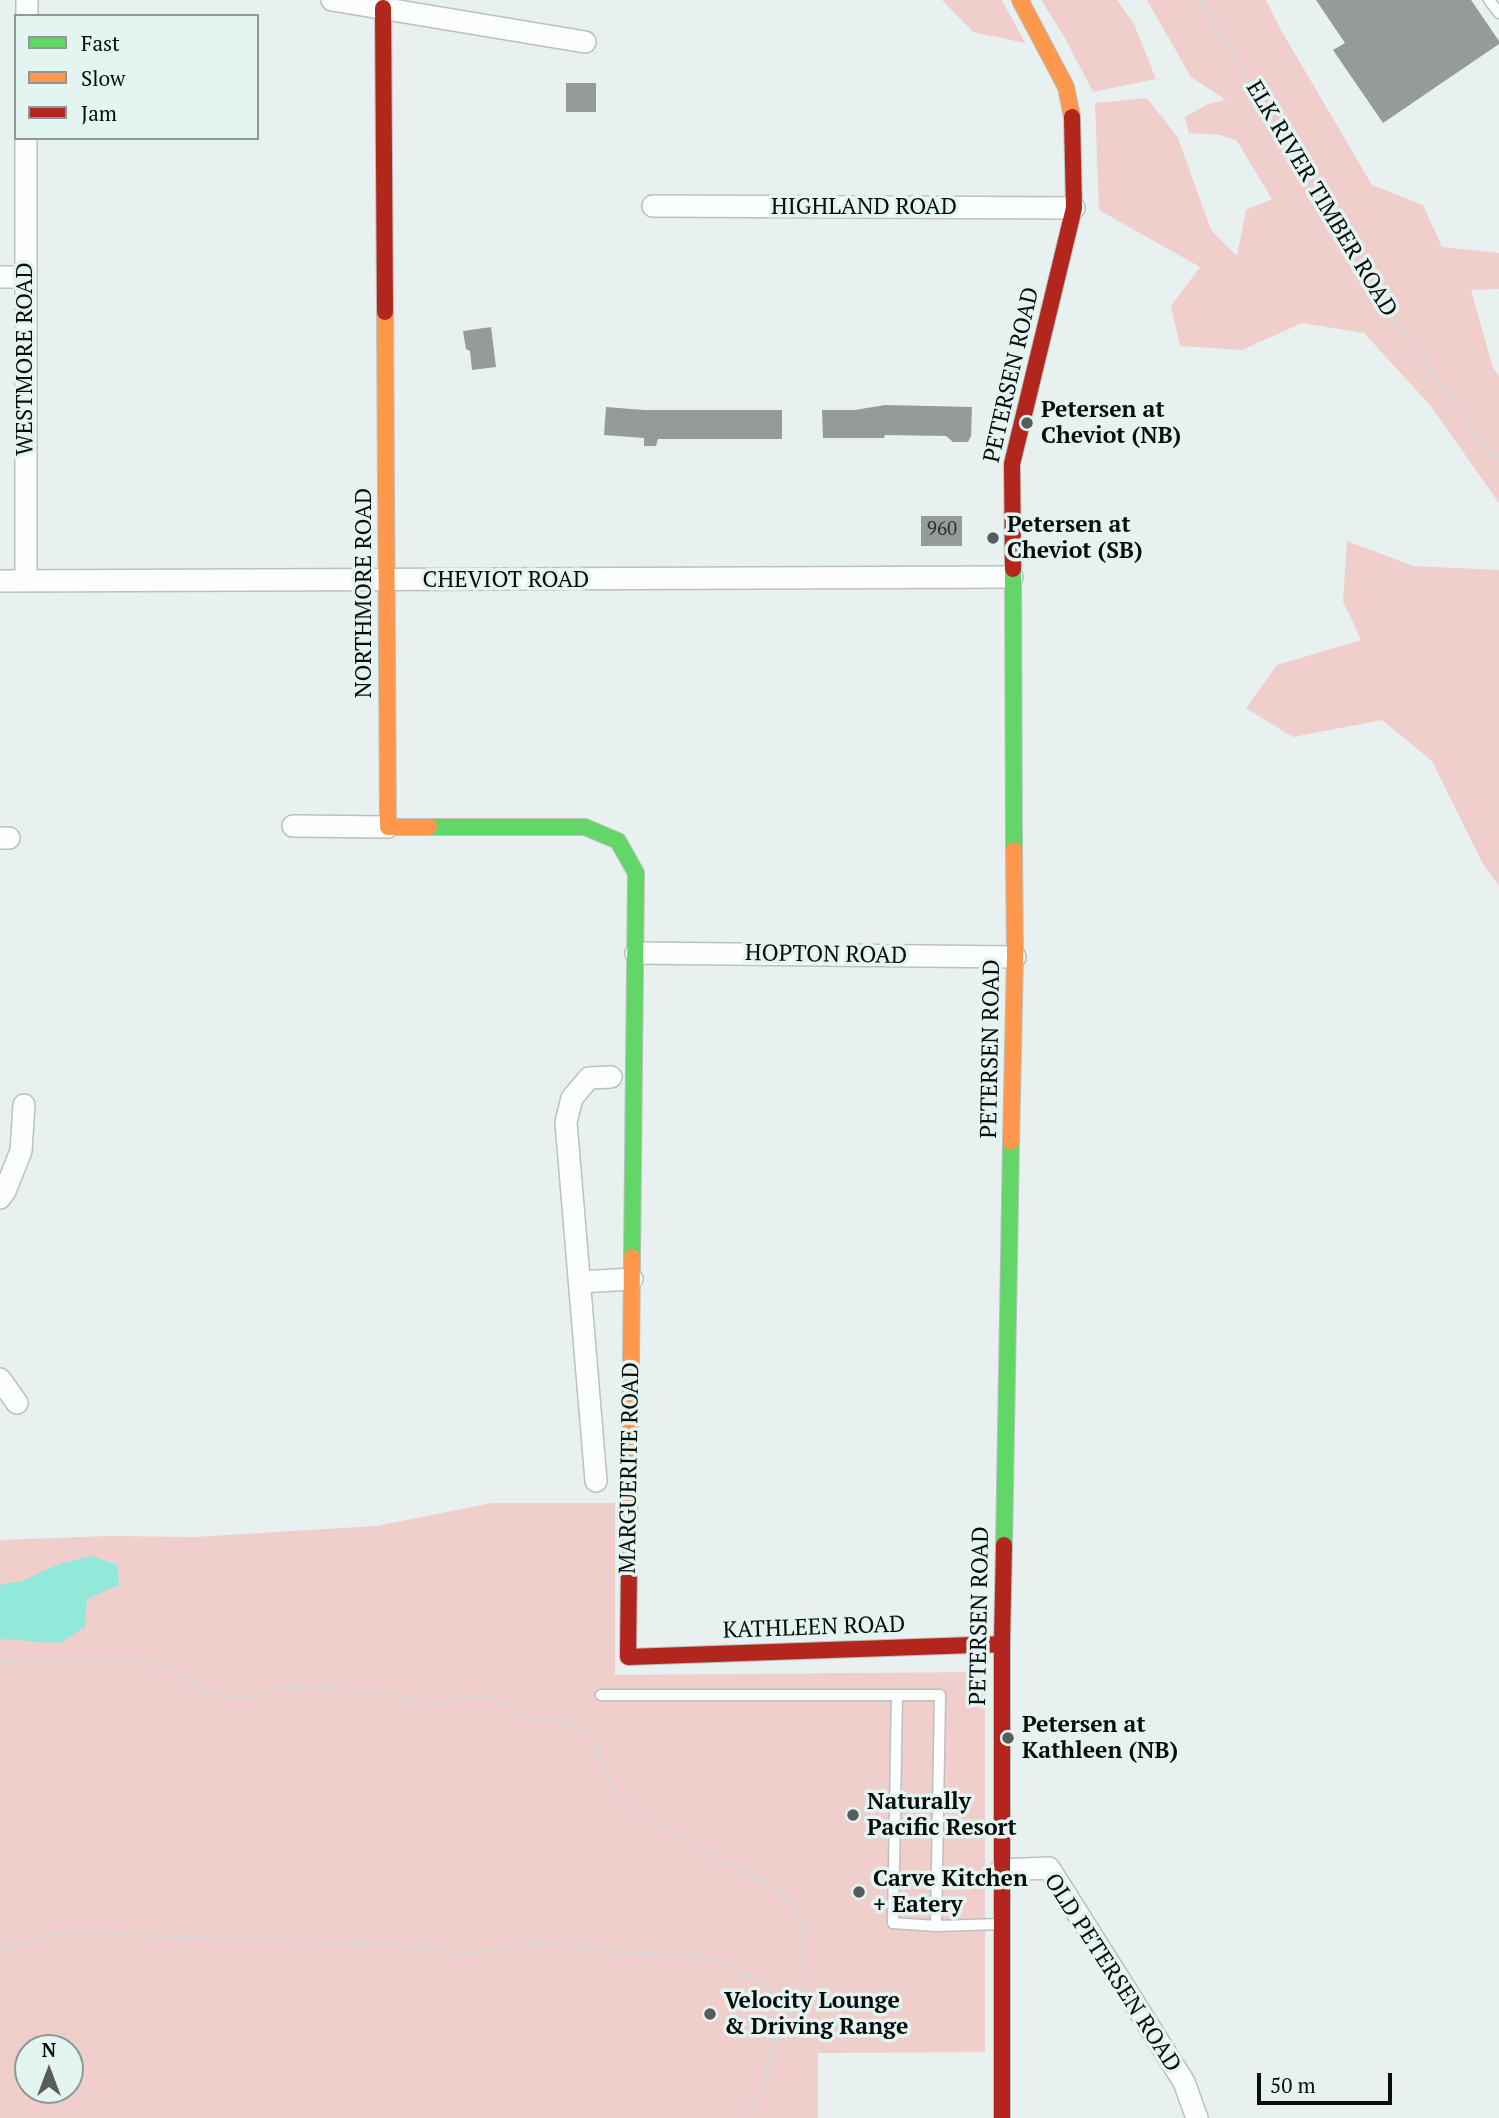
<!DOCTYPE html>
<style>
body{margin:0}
#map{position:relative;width:1499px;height:2118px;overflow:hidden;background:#e8f1ef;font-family:"PT Serif",serif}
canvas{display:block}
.legend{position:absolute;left:14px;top:14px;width:245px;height:126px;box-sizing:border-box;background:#e4f5f1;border:2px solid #8c9996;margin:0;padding:9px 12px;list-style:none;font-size:21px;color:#090e0d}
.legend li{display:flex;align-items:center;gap:14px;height:35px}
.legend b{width:35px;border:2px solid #8c9996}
.north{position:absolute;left:14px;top:2034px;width:70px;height:70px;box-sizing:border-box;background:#e4f5f1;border:2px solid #8c9996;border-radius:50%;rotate:0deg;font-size:19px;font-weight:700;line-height:28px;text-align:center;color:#090e0d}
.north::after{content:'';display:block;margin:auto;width:24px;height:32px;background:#575d5c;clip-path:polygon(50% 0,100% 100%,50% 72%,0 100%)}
.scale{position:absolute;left:1257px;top:2073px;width:135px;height:32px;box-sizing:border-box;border:4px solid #090e0d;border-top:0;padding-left:9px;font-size:21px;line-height:24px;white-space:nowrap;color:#090e0d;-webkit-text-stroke:5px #e4f5f1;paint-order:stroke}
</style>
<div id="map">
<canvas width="1499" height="2118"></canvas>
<ul class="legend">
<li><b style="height:9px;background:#63d668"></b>Fast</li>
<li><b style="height:9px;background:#ff974d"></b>Slow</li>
<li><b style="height:9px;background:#b3261e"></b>Jam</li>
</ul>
<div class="north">N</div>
<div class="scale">50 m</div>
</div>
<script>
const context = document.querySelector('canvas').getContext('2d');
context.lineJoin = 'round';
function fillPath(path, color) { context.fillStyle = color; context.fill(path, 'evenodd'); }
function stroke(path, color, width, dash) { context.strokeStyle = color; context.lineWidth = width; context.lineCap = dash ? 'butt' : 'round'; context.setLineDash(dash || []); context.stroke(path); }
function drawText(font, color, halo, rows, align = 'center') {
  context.font = font + ' "PT Serif",serif'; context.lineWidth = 7; context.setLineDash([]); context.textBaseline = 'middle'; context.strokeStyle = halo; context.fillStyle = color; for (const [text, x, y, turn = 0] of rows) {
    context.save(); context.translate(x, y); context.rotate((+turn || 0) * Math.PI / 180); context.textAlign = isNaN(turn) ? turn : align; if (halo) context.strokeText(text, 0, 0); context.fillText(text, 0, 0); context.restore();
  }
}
const green = new Path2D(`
 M 942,0 L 1002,0 L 1025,43 L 973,32 Z
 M 1041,0 L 1117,0 L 1134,24 L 1156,79 L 1093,92 L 1065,38 Z
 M 1147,0 L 1266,0 L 1281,30 L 1372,185 L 1423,205 L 1442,247 L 1499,253 L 1499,289 L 1471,290 L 1493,368 L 1499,376 L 1499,503 L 1430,405 L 1364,333 L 1302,323 L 1242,350 L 1180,346 L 1171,306 L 1200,267 L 1099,210 L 1095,103 L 1147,98 L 1178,138 L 1211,230 L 1237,256 L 1246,210 L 1272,199 L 1237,141 L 1220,135 L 1189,133 L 1185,117 L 1208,104 L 1226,100 L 1191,77 Z
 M 1347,541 L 1413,566 L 1499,570 L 1499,886 L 1483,864 L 1432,761 L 1382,720 L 1293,737 L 1246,708 L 1277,665 L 1361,640 L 1343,601 Z
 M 492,1503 L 615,1503 L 615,1675 L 985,1672 L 985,2052 L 818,2053 L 818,2118 L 0,2118 L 0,1540 L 109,1536 L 194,1537 L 376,1526 ZM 28,2048 L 70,2048 L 70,2090 L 28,2090 Z`);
const water = new Path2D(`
 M 91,1556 L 118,1565 L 119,1585 L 87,1599 L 85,1627 L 60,1643 L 0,1639 L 0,1585 L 22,1581 L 59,1564 Z`);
const building = new Path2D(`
 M 1316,0 L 1471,0 L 1499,41 L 1499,44 L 1383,123 L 1333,50 L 1345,43 Z
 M 566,83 L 596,83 L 596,112 L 566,112 Z
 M 491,327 L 496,367 L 472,370 L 470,351 L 466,349 L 463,331 Z
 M 885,405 L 972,407 L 971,436 L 968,442 L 953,442 L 946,436 L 885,435 L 884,438 L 823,438 L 822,410 L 855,410 Z
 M 606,407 L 644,410 L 782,410 L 782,439 L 658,439 L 656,446 L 644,446 L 644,438 L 604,435 Z
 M 921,516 L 962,516 L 962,546 L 921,546 Z`);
const path = new Path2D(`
 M 1200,0 L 1284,139 L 1360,272 L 1465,420 L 1468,428 L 1499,459
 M 0,1661 L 114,1659 L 149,1662 L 172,1670 L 196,1688 L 215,1694 L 234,1697 L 254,1696 L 280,1689 L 313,1688 L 386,1694 L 434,1703 L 475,1697 L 487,1697 L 499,1701 L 527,1717 L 539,1720 L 551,1718 L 583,1729 L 593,1741 L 606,1774 L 615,1790 L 644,1816 L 780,1892 L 797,1911 L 802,1924 L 805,1979 L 786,2028 L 771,2049 L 764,2087 L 743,2118
 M 0,1949 L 16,1947 L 42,1936 L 64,1932 L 98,1932 L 152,1936 L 367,1944 L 471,1953 L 546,1943 L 618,1952 L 718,1958 L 769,1988 L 771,2047`);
const lane = new Path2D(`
 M 1489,0 L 1499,13
 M 601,1695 L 940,1695 L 936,1926 L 1001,1924
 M 897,1695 L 893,1923 L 936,1926`);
const street = new Path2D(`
 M 332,0 L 585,42
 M 27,16 L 27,0
 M 653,206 L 1074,208
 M 0,277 L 25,277
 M 26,580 L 26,138
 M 0,581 L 1012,577
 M 293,826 L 388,827
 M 0,838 L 9,838
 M 636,953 L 1015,957
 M 0,1198 L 5,1191 L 21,1151 L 24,1105
 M 580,1282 L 632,1279
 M 0,1379 L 17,1403
 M 596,1481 L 566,1122 L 572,1098 L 589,1078 L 611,1077
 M 1001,1870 L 1049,1868 L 1184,2082 L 1197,2118`);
const fast = new Path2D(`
 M 1013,569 L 1014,850
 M 429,827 L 585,827 L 618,841 L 636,873 L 632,1257
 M 1004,1545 L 1011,1142`);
const slow = new Path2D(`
 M 1020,0 L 1066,87 L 1072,117
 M 385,312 L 388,827 L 429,827
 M 1011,1142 L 1015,957 L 1014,850
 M 629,1566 L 632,1257`);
const jam = new Path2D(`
 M 383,8 L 385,312
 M 1013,569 L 1012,464 L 1074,208 L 1072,117
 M 629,1566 L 628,1657 L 1002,1644
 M 1002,2118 L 1002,1641 L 1004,1545`);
const markers = [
 [1027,423,7,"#575d5c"],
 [993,538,7,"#575d5c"],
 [1008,1738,7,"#575d5c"],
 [853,1815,7,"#575d5c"],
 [859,1892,7,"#575d5c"],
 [710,2014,7,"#575d5c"]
];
const numberNames = [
 ["960",942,530]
];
const streetNames = [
 ["ELK RIVER TIMBER ROAD",1321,199,59],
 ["HIGHLAND ROAD",864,207],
 ["WESTMORE ROAD",25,359,-90],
 ["PETERSEN ROAD",1012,375,-77],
 ["CHEVIOT ROAD",506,580],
 ["NORTHMORE ROAD",364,593,-90],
 ["HOPTON ROAD",826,955,1],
 ["PETERSEN ROAD",991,1049,-89],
 ["MARGUERITE ROAD",630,1468,-89],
 ["PETERSEN ROAD",980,1616,-89],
 ["KATHLEEN ROAD",814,1628,-2],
 ["OLD PETERSEN ROAD",1112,1973,57]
];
const poiNames = [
 ["Petersen at",1041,410],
 ["Cheviot (NB)",1041,436],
 ["Petersen at",1007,525],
 ["Cheviot (SB)",1007,551],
 ["Petersen at",1022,1725],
 ["Kathleen (NB)",1022,1751],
 ["Naturally",867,1802],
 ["Pacific Resort",867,1828],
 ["Carve Kitchen",873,1879],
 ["+ Eatery",873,1905],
 ["Velocity Lounge",724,2001],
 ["& Driving Range",724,2027]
];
fillPath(green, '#efcecb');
fillPath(water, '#92e8d9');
fillPath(building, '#949b99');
stroke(lane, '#bac1bf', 13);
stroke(street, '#bac1bf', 24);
stroke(fast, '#bac1bf', 18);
stroke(slow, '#bac1bf', 18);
stroke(jam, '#bac1bf', 18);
stroke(path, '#d7d9d9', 3.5, [5, 3.5]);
stroke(lane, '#fcfdfd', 10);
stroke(street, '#fcfdfd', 21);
stroke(fast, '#63d668', 16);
stroke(slow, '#ff974d', 16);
stroke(jam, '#b3261e', 16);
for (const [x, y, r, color] of markers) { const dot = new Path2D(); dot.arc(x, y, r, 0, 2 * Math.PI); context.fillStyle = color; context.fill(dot); stroke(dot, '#e4f5f1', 2.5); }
drawText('19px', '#2c3130', null, numberNames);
drawText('23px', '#090e0d', '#e4f5f1', streetNames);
drawText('bold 23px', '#090e0d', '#e4f5f1', poiNames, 'left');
</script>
